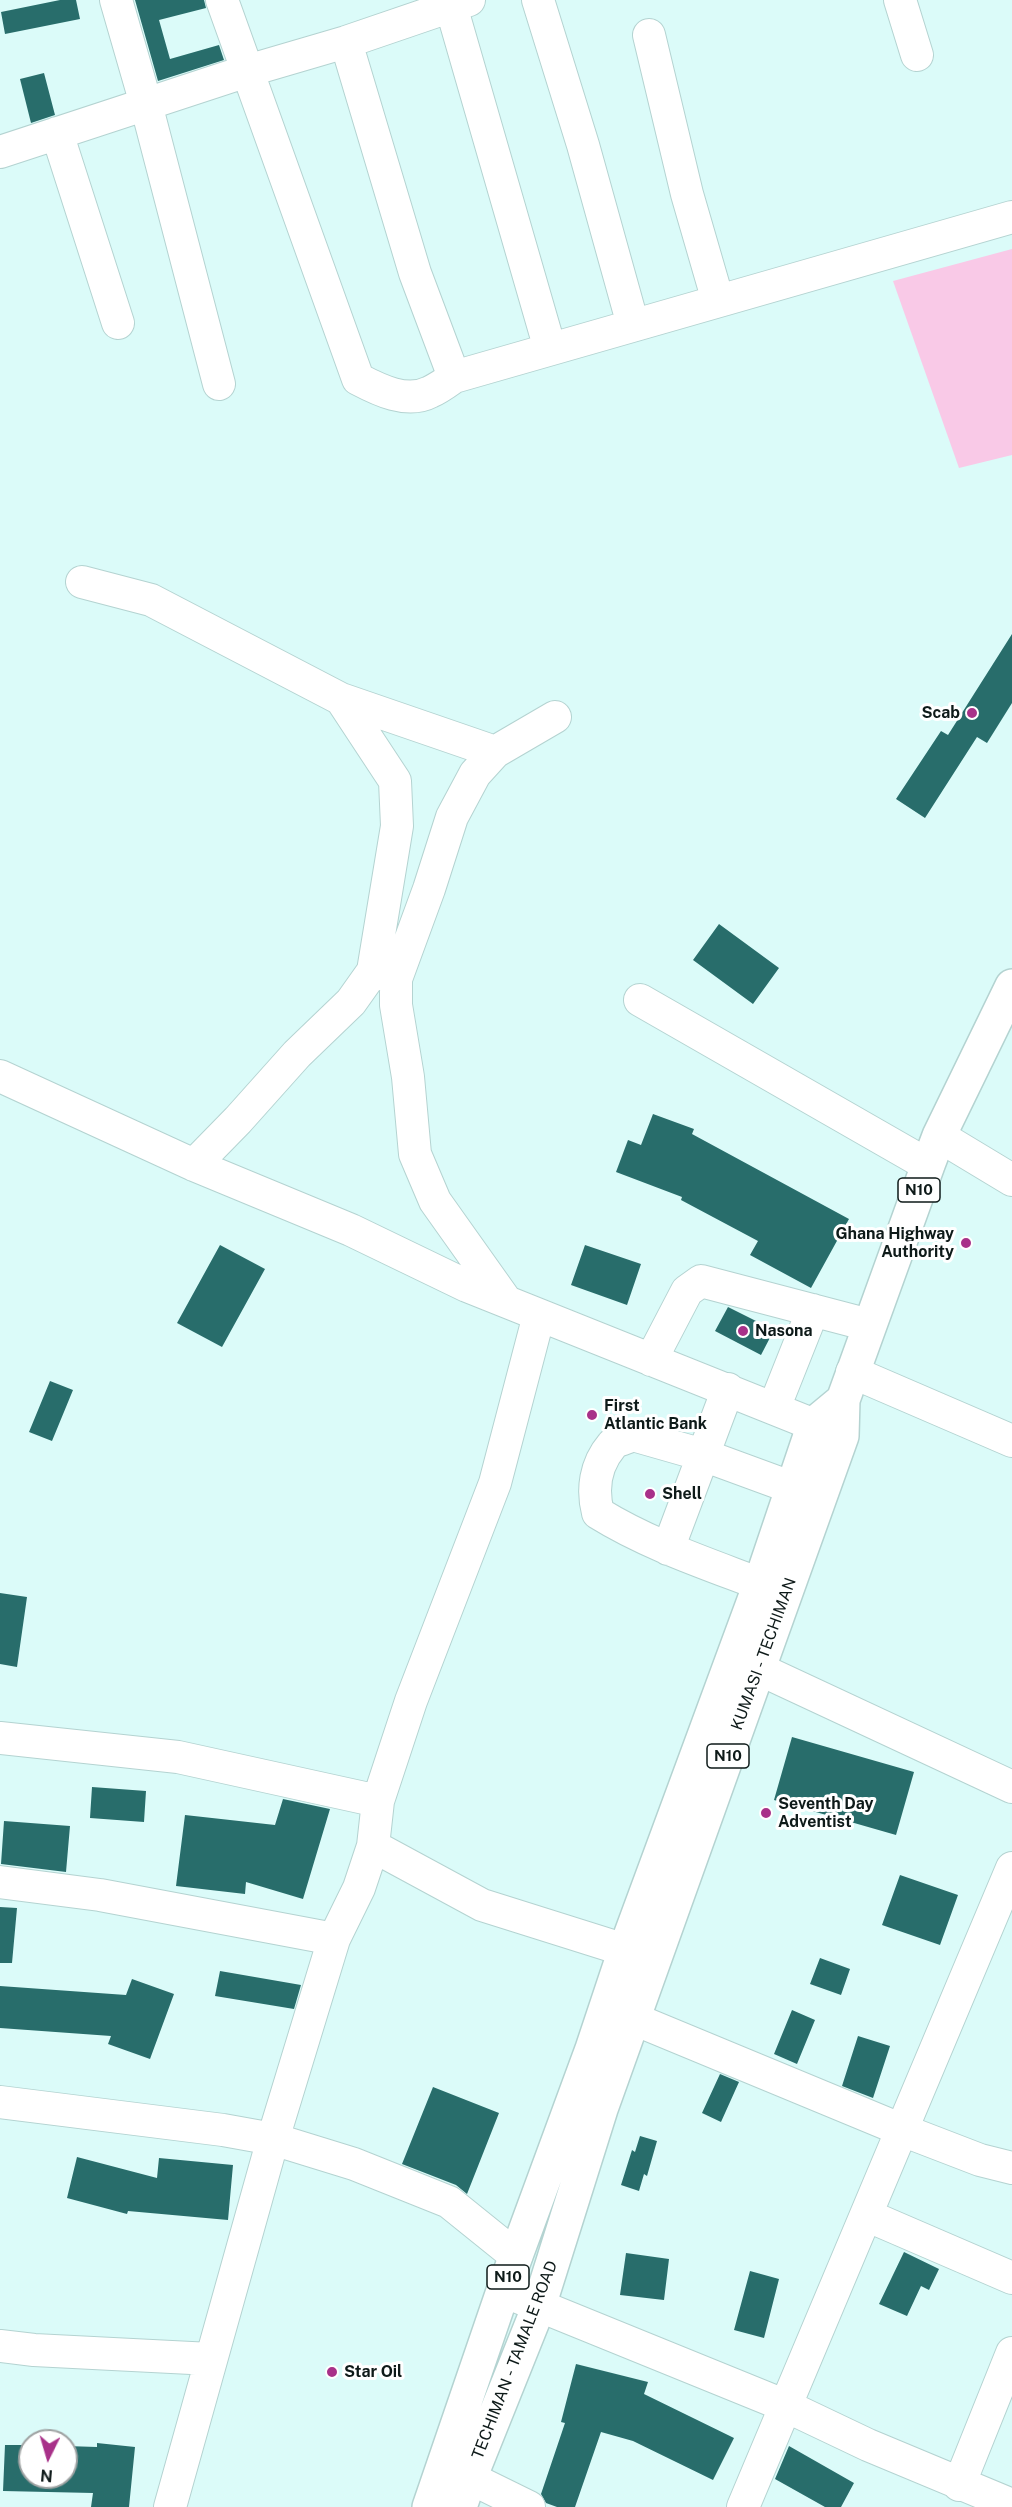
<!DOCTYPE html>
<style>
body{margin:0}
#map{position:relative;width:1012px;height:2507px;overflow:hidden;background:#dbfbf9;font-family:"Public Sans",sans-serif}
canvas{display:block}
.north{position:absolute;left:18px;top:2429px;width:60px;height:60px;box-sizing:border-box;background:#fff;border:2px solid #9fa3a3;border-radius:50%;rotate:185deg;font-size:16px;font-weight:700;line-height:24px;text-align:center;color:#0e1a19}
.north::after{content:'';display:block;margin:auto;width:21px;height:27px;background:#a83189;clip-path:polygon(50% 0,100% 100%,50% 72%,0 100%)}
</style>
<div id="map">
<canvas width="1012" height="2507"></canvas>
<div class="north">N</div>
</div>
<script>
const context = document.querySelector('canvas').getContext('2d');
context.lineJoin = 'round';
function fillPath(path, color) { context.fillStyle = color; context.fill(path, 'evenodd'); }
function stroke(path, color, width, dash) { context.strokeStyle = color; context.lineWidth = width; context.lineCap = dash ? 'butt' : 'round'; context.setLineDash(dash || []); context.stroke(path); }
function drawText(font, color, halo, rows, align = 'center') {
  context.font = font + ' "Public Sans",sans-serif'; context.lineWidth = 6; context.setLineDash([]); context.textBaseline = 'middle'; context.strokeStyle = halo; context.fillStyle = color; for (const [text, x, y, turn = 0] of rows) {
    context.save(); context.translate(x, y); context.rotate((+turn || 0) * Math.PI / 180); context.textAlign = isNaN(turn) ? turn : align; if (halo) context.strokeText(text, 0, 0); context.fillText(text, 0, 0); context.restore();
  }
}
const green = new Path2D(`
 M 1012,249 L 1012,455 L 959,468 L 893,281 Z`);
const building = new Path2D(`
 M 60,0 L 76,0 L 80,19 L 5,34 L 1,12 Z
 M 135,0 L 204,0 L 206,8 L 159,20 L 170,59 L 219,45 L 224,60 L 158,81 Z
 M 44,73 L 55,115 L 31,123 L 20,79 Z
 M 1012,634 L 1012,703 L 987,743 L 977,737 L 925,818 L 896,799 L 941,731 L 948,735 Z
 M 719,924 L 779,968 L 753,1004 L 693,960 Z
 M 653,1114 L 694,1129 L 692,1134 L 849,1219 L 811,1288 L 750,1255 L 758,1241 L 681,1200 L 682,1197 L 616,1172 L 628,1140 L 641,1145 Z
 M 220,1245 L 265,1269 L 222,1347 L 177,1323 Z
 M 585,1245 L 641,1264 L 627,1305 L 571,1285 Z
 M 728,1307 L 774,1330 L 761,1355 L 715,1331 Z
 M 50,1381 L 73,1390 L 52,1441 L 29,1432 Z
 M 0,1593 L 27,1597 L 17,1667 L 0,1664 Z
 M 792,1737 L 914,1772 L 896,1835 L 774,1800 Z
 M 92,1787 L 146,1791 L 144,1822 L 90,1818 Z
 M 283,1799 L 330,1809 L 303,1899 L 246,1882 L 245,1894 L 176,1886 L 185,1815 L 275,1825 Z
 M 4,1821 L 70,1826 L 66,1872 L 1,1864 Z
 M 900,1875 L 958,1895 L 940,1945 L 882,1925 Z
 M 0,1907 L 17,1908 L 12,1963 L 0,1963 Z
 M 820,1958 L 850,1969 L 841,1995 L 810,1984 Z
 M 220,1971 L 301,1985 L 294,2009 L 215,1996 Z
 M 132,1979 L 174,1994 L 150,2059 L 108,2044 L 111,2036 L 0,2028 L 0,1986 L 126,1995 Z
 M 792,2010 L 815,2020 L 797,2064 L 774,2054 Z
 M 858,2036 L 890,2046 L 873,2098 L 842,2086 Z
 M 720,2074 L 739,2082 L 721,2122 L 702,2113 Z
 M 433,2087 L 499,2113 L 467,2194 L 456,2185 L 402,2164 Z
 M 640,2136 L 657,2141 L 647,2176 L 644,2174 L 639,2191 L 621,2185 L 632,2150 L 635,2152 Z
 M 77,2157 L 157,2178 L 159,2158 L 233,2165 L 228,2220 L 128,2211 L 127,2214 L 67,2198 Z
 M 904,2252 L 939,2269 L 929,2290 L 921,2286 L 907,2316 L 879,2304 Z
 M 626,2253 L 669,2259 L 664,2300 L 620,2295 Z
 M 750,2271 L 779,2279 L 764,2338 L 734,2330 Z
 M 576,2364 L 648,2382 L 644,2394 L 734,2438 L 713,2480 L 633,2441 L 601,2432 L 575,2507 L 557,2507 L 546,2503 L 541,2494 L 565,2423 L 561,2422 Z
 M 97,2443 L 135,2447 L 129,2507 L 91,2507 L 93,2493 L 3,2491 L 5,2445 L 30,2445 L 30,2477 L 66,2477 L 66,2446 L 97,2447 Z
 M 789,2446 L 854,2483 L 841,2507 L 825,2507 L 775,2479 Z`);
const minor = new Path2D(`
 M 116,0 L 146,104 L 219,384
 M 222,0 L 358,379 C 379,390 407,404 430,392 C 439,388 447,382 454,377 L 1012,217
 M 538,0 L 583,145 L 633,325
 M 900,0 L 917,55
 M 451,6 L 550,349
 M 649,35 L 687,194 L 718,301
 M 346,42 L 415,273 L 454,377
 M 57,133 L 118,323
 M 0,152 L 247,71 L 346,42 L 469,0
 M 82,582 L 151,600 L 341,699 L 395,781 L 397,826 L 373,971 L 351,1002 L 297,1054 L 238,1120 L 194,1165
 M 341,699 L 495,752
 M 373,971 L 396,979 L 396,1005 L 408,1077 L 415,1154 L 435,1201 L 506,1301
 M 396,979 L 429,889 L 452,817 L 475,774 L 495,752 L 555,717
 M 640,1000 L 928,1165
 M 0,1076 L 194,1165 L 351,1230 L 467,1286 L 837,1434
 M 939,1136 L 1012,1180
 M 651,1360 L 687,1291 L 701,1281 L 869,1325
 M 852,1372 L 1012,1441
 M 774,1408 L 813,1310
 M 668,1549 L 728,1389
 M 760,1584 C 705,1563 648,1544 598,1513 C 592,1490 595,1465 612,1445 C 616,1440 627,1438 633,1435 L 703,1455 L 793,1488
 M 759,1669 L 1012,1787
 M 0,1738 L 178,1757 L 378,1801
 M 373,1846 L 482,1905 L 625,1950
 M 0,1882 L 100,1895 L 334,1939 L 359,1888 L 373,1846 L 378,1801 L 411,1701 L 495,1483 L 539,1315
 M 634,2019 L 902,2130 L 980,2160 L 1012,2168
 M 0,2102 L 223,2130 L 273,2139 L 334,1939
 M 866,2215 L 1012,2278
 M 503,2291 L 786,2406 L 868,2445 L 1012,2505
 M 0,2346 L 34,2350 L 211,2359
 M 470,2478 L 529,2507
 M 959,2485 L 1012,2353
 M 170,2507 L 273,2139 L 354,2164 L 449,2202 L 516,2256
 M 743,2507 L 1012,1868`);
const highway = new Path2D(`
 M 429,2507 L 503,2291 L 592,2049 L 625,1950 L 760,1584 L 814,1424 L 843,1400
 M 460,2507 L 470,2478 L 539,2306 L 601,2109 L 842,1436 L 843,1400 L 928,1165 L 939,1136 L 1012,986`);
const markers = [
 [972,713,6,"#a83189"],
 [966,1243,6,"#a83189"],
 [743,1331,6,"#a83189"],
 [592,1415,6,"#a83189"],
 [650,1494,6,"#a83189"],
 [766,1813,6,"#a83189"],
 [332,2372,6,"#a83189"]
];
const shields = [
 [919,1190,42],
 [728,1756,42],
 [508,2277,42]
];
const shieldNames = [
 ["N10",919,1190],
 ["N10",728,1756],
 ["N10",508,2277]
];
const poiNames = [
 ["Scab",960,713,"right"],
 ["Ghana Highway",954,1234,"right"],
 ["Authority",954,1252,"right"],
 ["Nasona",755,1331],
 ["First",604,1406],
 ["Atlantic Bank",604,1424],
 ["Shell",662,1494],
 ["Seventh Day",778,1804],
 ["Adventist",778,1822],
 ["Star Oil",344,2372]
];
const streetNames = [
 ["KUMASI - TECHIMAN",764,1654,-70],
 ["TECHIMAN - TAMALE ROAD",515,2360,-69]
];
fillPath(green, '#f9c9e7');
fillPath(building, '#286d6b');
stroke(minor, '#b4d3d1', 34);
stroke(highway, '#b4d3d1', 36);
stroke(minor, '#fff', 32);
stroke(highway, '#fff', 33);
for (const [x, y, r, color] of markers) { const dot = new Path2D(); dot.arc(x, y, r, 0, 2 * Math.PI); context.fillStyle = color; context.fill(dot); stroke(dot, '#fff', 2); }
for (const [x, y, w] of shields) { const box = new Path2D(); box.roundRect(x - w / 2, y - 12, w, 24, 4.5); context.fillStyle = '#fff'; context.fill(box); stroke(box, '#0e1a19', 1.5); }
drawText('bold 15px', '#0e1a19', null, shieldNames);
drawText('bold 16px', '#0e1a19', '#fff', poiNames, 'left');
drawText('16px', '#0e1a19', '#fff', streetNames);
</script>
